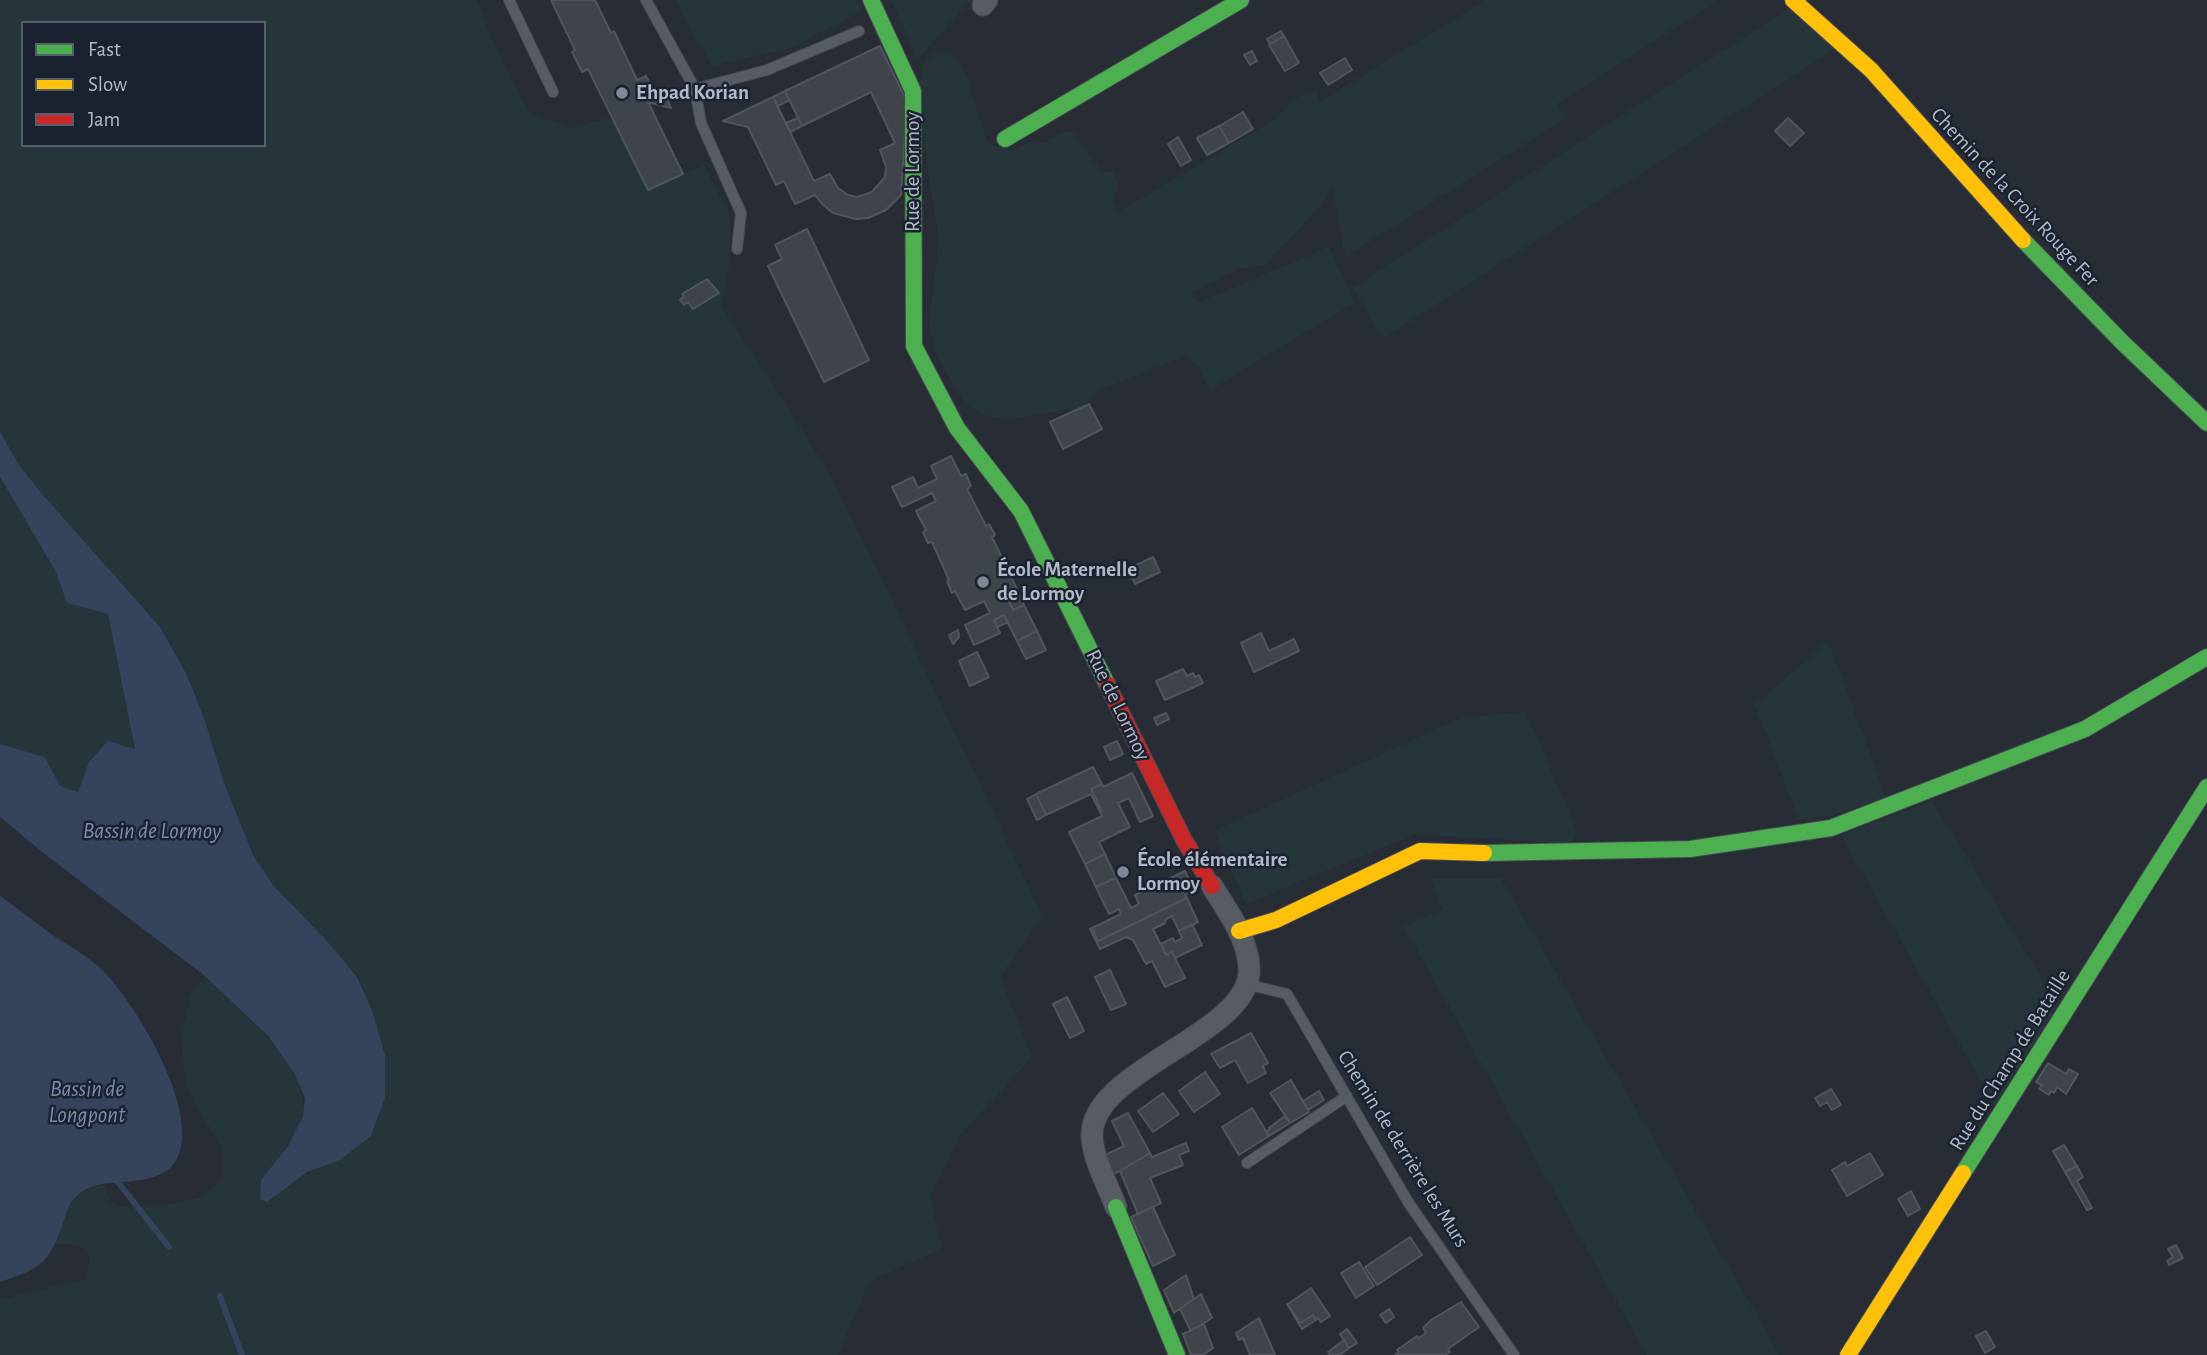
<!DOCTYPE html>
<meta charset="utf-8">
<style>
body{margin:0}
#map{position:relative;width:2207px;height:1355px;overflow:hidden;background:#282c35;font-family:"Alegreya Sans",sans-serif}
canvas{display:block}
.legend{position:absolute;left:21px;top:21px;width:245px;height:126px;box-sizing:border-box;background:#1b222f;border:2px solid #575e6b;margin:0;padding:9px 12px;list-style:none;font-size:21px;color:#b1b8c6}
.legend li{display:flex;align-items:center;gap:14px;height:35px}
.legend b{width:35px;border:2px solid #575e6b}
</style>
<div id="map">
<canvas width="2207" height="1355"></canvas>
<ul class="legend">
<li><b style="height:9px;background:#4caf50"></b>Fast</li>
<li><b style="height:9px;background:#ffc107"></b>Slow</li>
<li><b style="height:9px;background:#c62828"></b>Jam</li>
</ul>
</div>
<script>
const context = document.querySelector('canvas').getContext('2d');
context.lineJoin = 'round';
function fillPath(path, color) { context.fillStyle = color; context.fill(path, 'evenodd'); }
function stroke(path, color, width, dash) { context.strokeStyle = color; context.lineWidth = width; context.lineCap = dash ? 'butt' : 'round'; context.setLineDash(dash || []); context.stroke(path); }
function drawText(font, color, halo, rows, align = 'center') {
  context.font = font + ' "Alegreya Sans",sans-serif'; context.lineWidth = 5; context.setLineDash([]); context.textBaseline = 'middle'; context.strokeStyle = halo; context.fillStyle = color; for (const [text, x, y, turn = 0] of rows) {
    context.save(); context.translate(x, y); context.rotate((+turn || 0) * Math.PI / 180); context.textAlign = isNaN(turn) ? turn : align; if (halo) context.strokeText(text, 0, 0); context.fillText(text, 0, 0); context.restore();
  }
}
const green = new Path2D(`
 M 0,0 L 476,0 L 504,67 L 531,114 L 572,128 L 616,116 L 651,189 L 704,165 L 730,215 L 730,266 L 721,305 L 823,463 L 865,545 L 1042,915 L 1000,977 L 1032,1057 L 958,1138 L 930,1195 L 942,1249 L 869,1281 L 838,1355 L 0,1355 L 0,1300 L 85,1279 L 90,1257 C 82,1242 71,1244 56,1244 C 67,1211 66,1192 105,1185 L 110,1202 L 123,1207 L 165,1205 L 198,1198 L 216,1186 L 221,1178 L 221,1146 L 203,1117 L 185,1080 L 181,1035 L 191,994 L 205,976 C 234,1003 317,1073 302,1117 C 294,1141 276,1160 261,1180 L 293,1181 L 320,1165 L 340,1160 L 371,1136 L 385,1098 L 385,1055 L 373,1013 L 357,977 L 274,886 L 254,857 L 224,783 L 205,721 L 193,690 L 186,672 L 160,627 L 44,496 L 21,468 L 0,432 ZM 23,23 L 264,23 L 264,145 L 23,145 Z
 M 675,0 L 857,0 L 862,11 L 793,47 L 712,66 Z
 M 891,0 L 971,0 L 918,59 Z
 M 1486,0 L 1718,0 L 1557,104 L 1566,118 L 1345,257 L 1332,187 L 1317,210 L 1265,265 L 1238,269 L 1191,293 L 1198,303 L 1329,247 L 1354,303 L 1210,390 L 1197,366 L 1186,356 L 1102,389 L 1081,408 L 1008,419 L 984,415 L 964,402 L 937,356 L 929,327 L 939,238 L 929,181 L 918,91 L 922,66 L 935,52 L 953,55 L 966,76 L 987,141 C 1006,151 1012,153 1031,141 L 1044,143 L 1063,132 L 1072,132 L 1102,171 L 1114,173 L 1118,187 L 1113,202 L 1120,211 L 1273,121 C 1285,109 1300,91 1318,93 L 1320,102 Z
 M 1790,8 L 1835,49 L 1384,338 L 1352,288 Z
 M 0,477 L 55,570 L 67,603 L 108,614 L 135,750 L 89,762 L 78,792 L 60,787 L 45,757 L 0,744 Z
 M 1828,641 L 1886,797 L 1834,815 L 1799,820 L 1755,705 Z
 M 1526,712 L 1577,832 L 1569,844 L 1415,834 L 1246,904 L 1214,831 L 1461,718 Z
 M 1932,801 L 2058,1005 L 1995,1106 L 1841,835 Z
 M 1431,879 L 1501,879 L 1780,1355 L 1647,1355 L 1404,927 L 1443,909 Z`);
const water = new Path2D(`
 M 0,432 L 21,468 L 44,496 L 160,627 L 186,673 L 193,690 L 205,721 L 224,783 L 254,857 L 274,886 L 326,940 L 357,977 L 373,1013 L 385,1055 L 385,1098 L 371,1136 L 340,1160 L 307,1172 L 267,1202 L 260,1199 L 261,1180 L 288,1146 L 303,1116 L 305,1098 L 294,1073 L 269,1037 L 205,976 L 42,852 L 0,817 L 0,744 L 45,757 L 60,786 L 78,792 L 89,762 L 108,741 L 135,749 L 108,614 L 67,603 L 55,570 L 0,477 Z
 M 0,896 C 16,907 31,919 47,931 C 64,943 83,953 99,967 C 133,997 213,1128 170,1168 C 145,1190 104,1174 79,1194 C 70,1201 67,1210 64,1220 C 50,1263 42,1268 0,1282 Z`);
const stream = new Path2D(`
 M 114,1177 L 169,1247
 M 220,1296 L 242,1355`);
const building = new Path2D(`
 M 551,0 L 595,0 L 611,33 L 614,31 L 637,80 L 646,76 L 651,86 L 642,90 L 647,100 L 656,96 L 667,99 L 671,108 L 648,102 L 683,174 L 648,190 L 588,69 L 582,72 L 572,52 L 575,50 Z
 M 1281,31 L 1284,36 L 1270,44 L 1267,39 Z
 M 1284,36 L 1299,63 L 1285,71 L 1269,45 Z
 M 880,46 L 907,102 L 901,195 L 886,210 L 868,218 L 856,219 L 833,213 L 822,204 L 815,195 L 795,204 L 784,181 L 776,185 L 748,127 L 723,121 L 773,97 L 814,181 L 830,174 L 838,188 L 848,195 L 857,197 L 872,192 L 885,177 L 886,167 L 880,150 L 895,143 L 871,92 L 802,126 L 785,91 Z
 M 1252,51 L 1257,61 L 1250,65 L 1244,55 Z
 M 1345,58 L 1352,70 L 1328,85 L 1320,73 Z
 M 785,91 L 789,100 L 778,106 L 773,97 Z
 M 1243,112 L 1253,129 L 1229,143 L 1219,126 Z
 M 798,118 L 802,126 L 790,132 L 786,123 Z
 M 1788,118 L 1804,133 L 1790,146 L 1775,131 Z
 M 1219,126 L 1229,143 L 1207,155 L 1197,138 Z
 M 1178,137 L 1191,160 L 1181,166 L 1168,144 Z
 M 807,229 L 869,360 L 824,382 L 768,266 L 782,259 L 775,245 Z
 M 707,279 L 719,293 L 693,309 L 688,302 L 684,305 L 680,300 L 684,296 L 682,294 Z
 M 1089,404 L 1102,429 L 1063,449 L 1050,422 Z
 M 951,456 L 961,476 L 966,474 L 971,486 L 967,489 L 986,526 L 989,524 L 995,535 L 992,537 L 1016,587 L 1004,592 L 1013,610 L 1024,605 L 1037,631 L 1017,641 L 1004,615 L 994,620 L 1000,633 L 974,645 L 965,625 L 990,613 L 984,601 L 965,610 L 955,591 L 952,593 L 947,581 L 949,580 L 932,542 L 928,543 L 923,532 L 926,530 L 916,511 L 936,501 L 932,493 L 902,507 L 892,487 L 913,477 L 918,488 L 937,479 L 931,466 Z
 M 1153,557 L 1160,572 L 1135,584 L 1128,569 Z
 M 1016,587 L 1024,605 L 1013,610 L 1004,592 Z
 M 1004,615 L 1008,622 L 997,627 L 994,620 Z
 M 958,630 L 959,637 L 953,644 L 949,635 Z
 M 1037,631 L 1046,650 L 1026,659 L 1017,641 Z
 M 1261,633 L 1269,651 L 1294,639 L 1299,651 L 1254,672 L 1241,643 Z
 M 977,652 L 989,677 L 970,686 L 959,661 Z
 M 1183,669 L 1187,676 L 1193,673 L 1195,677 L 1199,675 L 1203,683 L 1165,700 L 1156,681 Z
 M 1166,713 L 1169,719 L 1157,725 L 1154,718 Z
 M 1117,741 L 1123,754 L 1110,760 L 1104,747 Z
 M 1093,767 L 1102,784 L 1091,789 L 1102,811 L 1100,812 L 1091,794 L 1046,815 L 1036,794 Z
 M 1132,773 L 1153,816 L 1140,822 L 1129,798 L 1118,803 L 1130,827 L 1099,842 L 1105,854 L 1085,864 L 1069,832 L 1102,816 L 1100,812 L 1102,811 L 1091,789 L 1102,784 L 1103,787 Z
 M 1036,794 L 1046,815 L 1037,820 L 1027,799 Z
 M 1105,854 L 1116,878 L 1096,887 L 1085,864 Z
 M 1185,871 L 1194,891 L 1185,895 L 1187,898 L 1098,941 L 1092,928 L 1121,914 L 1119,909 L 1109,914 L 1096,887 L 1116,878 L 1131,908 L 1139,904 L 1135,895 Z
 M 1187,898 L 1198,922 L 1179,931 L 1172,916 L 1166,919 L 1165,923 L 1153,929 L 1166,955 L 1172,952 L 1185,978 L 1165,987 L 1152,961 L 1146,964 L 1133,940 L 1126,937 L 1100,949 L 1090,929 L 1092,928 L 1098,941 Z
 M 1192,924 L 1202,945 L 1175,958 L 1172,952 L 1166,955 L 1161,944 L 1173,938 L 1175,942 L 1182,938 L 1179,931 Z
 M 1110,970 L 1126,1004 L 1111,1010 L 1095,977 Z
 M 1067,997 L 1084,1031 L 1070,1038 L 1053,1004 Z
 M 1251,1033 L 1268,1063 L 1263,1066 L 1266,1073 L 1248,1083 L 1235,1060 L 1220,1068 L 1211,1054 Z
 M 2048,1063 L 2066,1074 L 2069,1069 L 2078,1074 L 2066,1094 L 2057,1087 L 2054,1093 L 2051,1091 L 2049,1095 L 2039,1089 L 2042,1085 L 2036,1082 Z
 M 1205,1072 L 1220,1094 L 1194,1112 L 1179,1091 Z
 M 1291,1080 L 1309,1112 L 1290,1123 L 1270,1093 Z
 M 1831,1089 L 1841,1105 L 1832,1110 L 1827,1102 L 1820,1106 L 1815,1098 Z
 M 1319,1091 L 1324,1100 L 1308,1110 L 1303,1101 Z
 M 1163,1093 L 1179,1114 L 1153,1132 L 1138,1111 Z
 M 1252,1108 L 1269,1136 L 1239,1155 L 1222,1127 Z
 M 1128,1113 L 1150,1153 L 1113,1175 L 1105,1155 L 1124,1146 L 1112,1121 Z
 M 1285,1116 L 1290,1123 L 1269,1136 L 1266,1132 L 1270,1129 L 1269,1128 Z
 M 1186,1143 L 1189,1151 L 1179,1155 L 1183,1165 L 1150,1178 L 1161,1203 L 1138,1214 L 1120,1171 L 1150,1153 L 1152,1157 Z
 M 2064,1145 L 2077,1166 L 2065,1172 L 2053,1151 Z
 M 1870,1153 L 1883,1175 L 1847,1196 L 1832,1170 L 1845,1162 L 1847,1166 Z
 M 2077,1166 L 2083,1177 L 2077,1181 L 2092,1208 L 2087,1210 L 2065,1172 Z
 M 1911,1191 L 1920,1209 L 1908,1216 L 1898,1199 Z
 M 1153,1207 L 1175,1255 L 1153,1266 L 1131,1217 Z
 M 1410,1237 L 1422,1255 L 1377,1285 L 1365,1267 Z
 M 2176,1245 L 2183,1258 L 2169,1265 L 2167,1261 L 2173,1257 L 2168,1249 Z
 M 1359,1262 L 1374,1286 L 1356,1298 L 1341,1273 Z
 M 1186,1275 L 1194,1299 L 1174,1313 L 1164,1290 Z
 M 1311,1288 L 1330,1316 L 1321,1322 L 1318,1318 L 1316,1320 L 1313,1315 L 1300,1323 L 1288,1304 Z
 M 1201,1294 L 1212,1318 L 1191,1331 L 1180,1309 Z
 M 1461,1302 L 1479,1327 L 1448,1349 L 1450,1352 L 1445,1355 L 1395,1355 L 1399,1352 L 1397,1350 L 1417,1336 L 1419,1338 L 1426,1333 L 1423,1328 L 1431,1320 Z
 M 1287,1304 L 1300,1323 L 1313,1315 L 1316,1320 L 1302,1329 Z
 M 1389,1309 L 1394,1317 L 1386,1323 L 1380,1315 Z
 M 1259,1318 L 1275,1355 L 1250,1355 L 1243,1338 L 1239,1340 L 1236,1333 Z
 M 1204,1324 L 1213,1348 L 1203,1355 L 1191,1355 L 1183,1334 Z
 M 1347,1329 L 1357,1343 L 1349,1348 L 1340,1334 Z
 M 1986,1331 L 1995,1347 L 1985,1353 L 1976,1336 Z
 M 1344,1340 L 1349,1348 L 1340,1355 L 1330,1355 L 1328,1352 Z`);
const lane = new Path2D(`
 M 509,0 L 553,92
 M 646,0 L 695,89 L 767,70 L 859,31
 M 695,89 L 701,123 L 741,213 L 737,249
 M 1246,984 L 1287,994 L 1408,1202 L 1514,1355
 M 1247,1163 L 1347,1096`);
const street = new Path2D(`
 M 983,5 L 987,0
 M 1116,1207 C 1108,1185 1093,1160 1092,1136 C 1090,1071 1243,1036 1249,974 C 1251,942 1228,912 1212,886`);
const fast = new Path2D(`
 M 871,0 L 913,91 L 914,346 L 957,428 L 1021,511 L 1107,684
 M 1005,139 L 1241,0
 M 2023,240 L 2122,342 L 2207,423
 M 1484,853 L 1690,849 L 1831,828 L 2085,729 L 2207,657
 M 1963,1173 L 2207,787
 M 1116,1207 L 1177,1355`);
const slow = new Path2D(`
 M 1793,0 L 1871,70 L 2023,240
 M 1239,931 L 1276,920 L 1420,851 L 1484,853
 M 1848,1355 L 1963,1173`);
const jam = new Path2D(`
 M 1107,684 L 1184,840 L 1212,886`);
const markers = [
 [622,93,7,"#818793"],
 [983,582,7,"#818793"],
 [1123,872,7,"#818793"]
];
const poiNames = [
 ["Ehpad Korian",636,93],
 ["École Maternelle",997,570],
 ["de Lormoy",997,594],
 ["École élémentaire",1137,860],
 ["Lormoy",1137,884]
];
const streetNames = [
 ["Rue de Lormoy",913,172,-90],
 ["Chemin de la Croix Rouge Fer",2015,197,47],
 ["Rue de Lormoy",1118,705,64],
 ["Rue du Champ de Bataille",2010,1060,-58],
 ["Chemin de derrière les Murs",1403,1149,58]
];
const waterNames = [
 ["Bassin de Lormoy",152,831],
 ["Bassin de",87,1089],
 ["Longpont",87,1115]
];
fillPath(green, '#25353a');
fillPath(water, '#35435d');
stroke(stream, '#35435d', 6);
fillPath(building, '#3f434a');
stroke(building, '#50545c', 2);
stroke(lane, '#45494f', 12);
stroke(street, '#45494f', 23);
stroke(fast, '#454952', 18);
stroke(slow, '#454952', 18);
stroke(jam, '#454952', 18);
stroke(lane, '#575b63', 10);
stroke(street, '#575b63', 21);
stroke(fast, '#4caf50', 16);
stroke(slow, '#ffc107', 16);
stroke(jam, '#c62828', 16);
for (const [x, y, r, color] of markers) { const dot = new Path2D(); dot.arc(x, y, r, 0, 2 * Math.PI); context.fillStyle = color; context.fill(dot); stroke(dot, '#1b222f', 2.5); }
drawText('bold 21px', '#b1b8c6', '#1b222f', poiNames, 'left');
drawText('21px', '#b1b8c6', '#1b222f', streetNames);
drawText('italic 23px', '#7a8cae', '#1b222f', waterNames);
</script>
